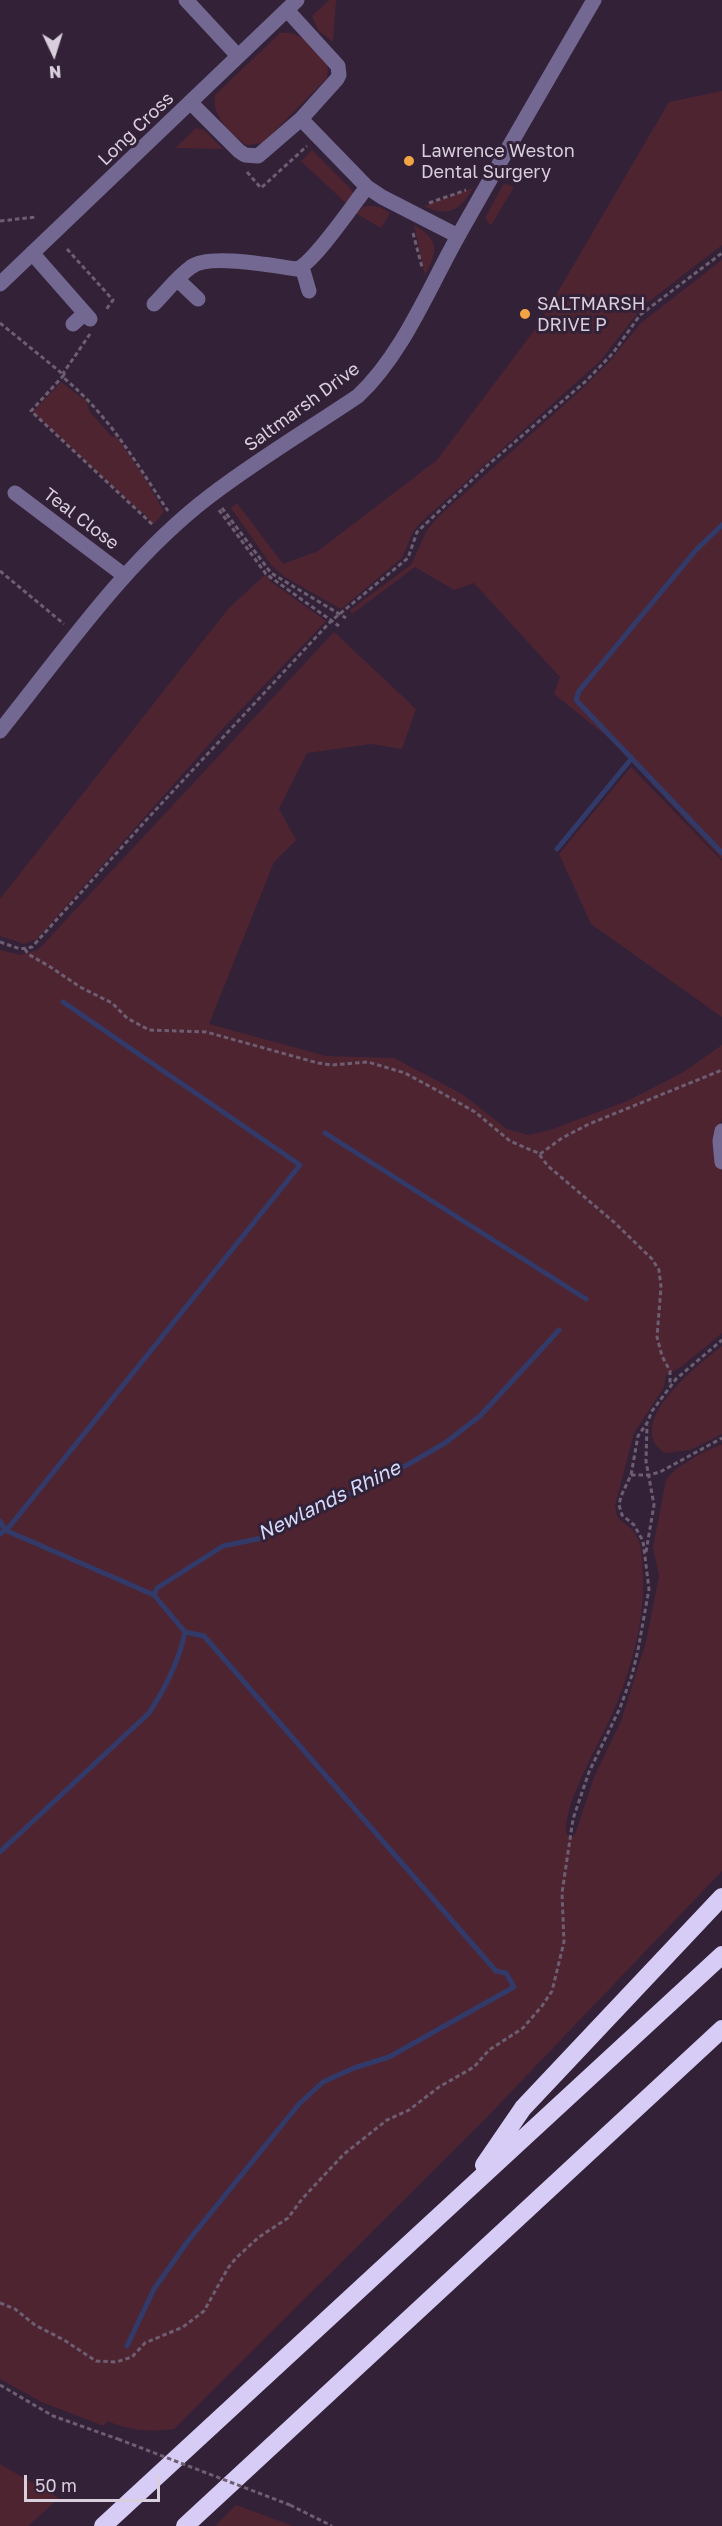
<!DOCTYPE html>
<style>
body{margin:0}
#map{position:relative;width:722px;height:2526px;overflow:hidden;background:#332138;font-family:"Golos Text",sans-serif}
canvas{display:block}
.north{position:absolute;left:24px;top:24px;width:60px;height:60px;-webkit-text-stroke:4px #332138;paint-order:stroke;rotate:176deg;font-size:16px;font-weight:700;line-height:24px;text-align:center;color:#d9cedc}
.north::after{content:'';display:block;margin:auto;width:21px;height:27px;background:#d9cedc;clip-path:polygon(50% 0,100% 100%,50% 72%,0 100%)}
.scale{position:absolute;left:24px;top:2475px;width:136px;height:27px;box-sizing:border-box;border:3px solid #d9cedc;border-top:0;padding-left:8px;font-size:18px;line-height:21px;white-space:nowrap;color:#d9cedc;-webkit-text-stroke:4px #332138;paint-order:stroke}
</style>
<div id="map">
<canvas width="722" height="2526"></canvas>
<div class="north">N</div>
<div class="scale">50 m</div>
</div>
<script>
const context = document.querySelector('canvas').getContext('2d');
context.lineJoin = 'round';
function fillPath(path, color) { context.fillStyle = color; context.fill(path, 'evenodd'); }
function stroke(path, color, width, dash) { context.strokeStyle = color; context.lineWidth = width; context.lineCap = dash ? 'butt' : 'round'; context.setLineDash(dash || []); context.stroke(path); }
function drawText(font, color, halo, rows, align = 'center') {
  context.font = font + ' "Golos Text",sans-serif'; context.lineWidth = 6; context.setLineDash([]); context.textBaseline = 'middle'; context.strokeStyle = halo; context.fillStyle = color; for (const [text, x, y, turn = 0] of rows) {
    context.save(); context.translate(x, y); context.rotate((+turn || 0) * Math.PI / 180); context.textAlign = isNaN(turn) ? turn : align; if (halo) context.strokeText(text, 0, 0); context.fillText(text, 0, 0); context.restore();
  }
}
const green = new Path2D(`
 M 329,0 L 336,0 L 333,42 L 318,30 L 312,16 Z
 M 280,33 C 304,30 314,49 328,65 L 327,78 L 263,143 L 246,145 C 231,133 211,116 215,95 Z
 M 722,91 L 722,245 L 643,306 L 600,361 L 420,523 L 413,532 L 402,558 L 341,609 L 285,577 L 272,566 L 231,508 L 237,503 L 283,564 L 318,551 L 437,460 L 539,324 L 669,102 Z
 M 196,128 L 204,130 L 223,149 L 175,148 Z
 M 312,150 L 351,189 L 354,194 L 348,205 L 301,161 Z
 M 504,183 L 514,187 L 492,224 L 489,224 L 485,218 Z
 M 473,188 C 461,210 448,218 424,206 Z
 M 370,206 L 379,207 L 390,213 L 381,228 L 356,213 L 363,207 Z
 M 414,225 C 440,240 438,251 425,275 Z
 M 722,260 L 722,859 L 610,739 L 554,694 L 560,677 L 474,583 L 454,590 L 415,567 L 352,614 L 350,610 L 411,565 L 427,530 L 439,516 L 582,389 L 609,362 L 641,323 Z
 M 61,382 L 86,401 L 90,412 L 112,437 L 116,436 L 143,475 L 164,512 L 154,524 L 33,412 Z
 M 266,574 L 271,582 L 326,621 L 226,725 L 37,939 L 24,944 L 0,936 L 0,899 L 228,609 Z
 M 334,632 L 416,709 L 402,749 L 371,744 L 307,753 L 279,809 L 296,840 L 274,862 L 209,1024 L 326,1056 L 394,1058 L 462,1094 L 507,1129 L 528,1135 L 550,1130 L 627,1101 L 682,1073 L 722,1045 L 722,1119 L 716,1132 L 715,1151 L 722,1173 L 722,1333 L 681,1367 L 666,1375 L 664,1387 L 634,1433 L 615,1505 L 617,1516 C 623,1524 631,1526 636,1535 C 643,1547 642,1562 643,1575 C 645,1620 631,1671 613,1712 C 602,1739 560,1809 567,1835 L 572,1837 L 575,1834 L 595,1775 L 621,1721 L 646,1642 L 659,1576 L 653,1547 L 666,1480 L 676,1469 L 698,1455 L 722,1444 L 722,1871 L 487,2117 L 174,2429 C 147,2432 133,2431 107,2421 L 104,2426 L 44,2403 L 0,2379 L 0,950 L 20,955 L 38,950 Z
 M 631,767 L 722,861 L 722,1017 L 591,924 L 559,854 Z
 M 722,1346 L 722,1434 L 690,1450 L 665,1453 C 621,1424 699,1364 722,1346 Z
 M 0,2464 L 59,2498 L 28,2526 L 0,2526 Z
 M 236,2505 L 293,2526 L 215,2526 Z`);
const stream = new Path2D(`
 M 722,525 L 696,550 L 579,691 L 576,700 L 722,853
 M 557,849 L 632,758
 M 325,1133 L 586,1299
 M 0,1521 L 5,1530 L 154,1595
 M 0,1534 L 10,1526 L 300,1165 L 63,1002
 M 0,1852 L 149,1713 C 166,1687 179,1662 185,1632 L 154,1595 L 157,1588 L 223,1546 L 262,1538 L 407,1465 L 445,1443 L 480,1416 L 559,1330
 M 127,2346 L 154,2289 L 188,2241 L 299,2104 L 323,2082 L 354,2068 L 389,2057 L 514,1987 L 506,1973 L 496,1971 L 204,1636 L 185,1632`);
const path = new Path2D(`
 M 247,172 L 261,188 L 307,146
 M 429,203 L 466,190
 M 0,221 L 36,217
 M 413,233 L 422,267
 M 67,249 L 113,300 L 105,311
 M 0,323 L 64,375 L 31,411 L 153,525
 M 90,334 L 64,372 L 64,378 C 112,419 134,460 168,511
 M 222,508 L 271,573 L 346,618
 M 219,510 L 266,574 L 339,626
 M 0,571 L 64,624
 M 0,942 L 20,949 L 32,947 L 149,817 L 331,621 L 408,558 L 417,532 L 489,464 L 586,381 L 613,353 L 640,315 L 722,253
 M 25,949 L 28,954 L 52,968 L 80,987 L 112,1003 L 127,1018 L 149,1030 L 206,1032 L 318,1063 L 332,1065 L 368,1062 L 405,1073 L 440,1092 L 475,1112 L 510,1141 L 538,1153 L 548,1166 L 615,1223 L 652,1259 L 659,1270 L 661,1287 L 657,1337 L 662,1356 L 670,1371 L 670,1385
 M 540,1154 L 562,1138 L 589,1124 L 722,1070
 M 631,1475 L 649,1475 L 660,1472 L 722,1438
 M 646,1552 L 654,1505 L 646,1461 L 647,1425
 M 0,2303 L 15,2309 L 35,2325 L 64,2340 L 96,2361 L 116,2362 L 132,2357 L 145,2343 L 183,2327 L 204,2311 L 228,2268 L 236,2258 L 259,2237 L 288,2218 L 302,2199 L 344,2154 L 387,2120 L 409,2110 L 439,2087 L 474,2067 L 489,2050 L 523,2028 L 542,2006 L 552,1991 L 564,1942 L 562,1893 L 573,1819 L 589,1772 L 620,1708 L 632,1675 L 638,1650 L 649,1589 L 643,1541 L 634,1525 L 622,1515 L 619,1505 L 621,1496 L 631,1475 L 638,1436 L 647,1423 L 652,1411 L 676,1379 L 722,1340
 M 0,2385 L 53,2416 L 118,2439
 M 290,2505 L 332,2526`);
const minor = new Path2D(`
 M 186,0 L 238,56
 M 191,103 L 239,151 L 245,155 L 258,156 L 301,119 L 337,79 L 339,75 L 338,66 L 287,10
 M 301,119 L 367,187 L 382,197 L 458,236
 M 32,253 L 90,319
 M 302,267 L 309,291
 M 178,280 L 198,299
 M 0,284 L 297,0
 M 154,304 C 166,292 177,277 191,267 C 209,253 274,266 297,269 C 314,263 354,203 367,187
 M 73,324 L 85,313
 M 15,493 L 125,576
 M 0,731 C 65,650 127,559 210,496 C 257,460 309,429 358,396 C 402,355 428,290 457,238 C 502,158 548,79 594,0
 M 722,1131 L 720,1141 L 722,1162`);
const highway = new Path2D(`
 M 484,2165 L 523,2108 L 722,1897
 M 103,2526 L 722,1955
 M 185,2526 L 722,2029`);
const pathBridge = new Path2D(`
 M 118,2439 L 290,2505`);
const markers = [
 [409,161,6,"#f3a443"],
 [525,314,6,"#f3a443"]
];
const streetNames = [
 ["Long Cross",136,129,-44],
 ["Saltmarsh Drive",302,407,-36],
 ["Teal Close",81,519,37]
];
const poiNames = [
 ["Lawrence Weston",421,151],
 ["Dental Surgery",421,172],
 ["SALTMARSH",537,304],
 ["DRIVE P",537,325]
];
const waterNames = [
 ["Newlands Rhine",329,1501,-26]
];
fillPath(green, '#4f2431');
stroke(stream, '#323a69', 5);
stroke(path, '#6d5e71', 3, [4.5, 3]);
stroke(minor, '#736891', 15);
stroke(highway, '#d6ccf5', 18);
stroke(pathBridge, '#6d5e71', 3, [4.5, 3]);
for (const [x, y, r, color] of markers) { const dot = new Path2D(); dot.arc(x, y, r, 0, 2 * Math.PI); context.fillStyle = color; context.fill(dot); stroke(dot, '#332138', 2); }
drawText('18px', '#d9cedc', '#332138', streetNames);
drawText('18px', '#d9cedc', '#332138', poiNames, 'left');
drawText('italic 20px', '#d3dbfb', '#332138', waterNames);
</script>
